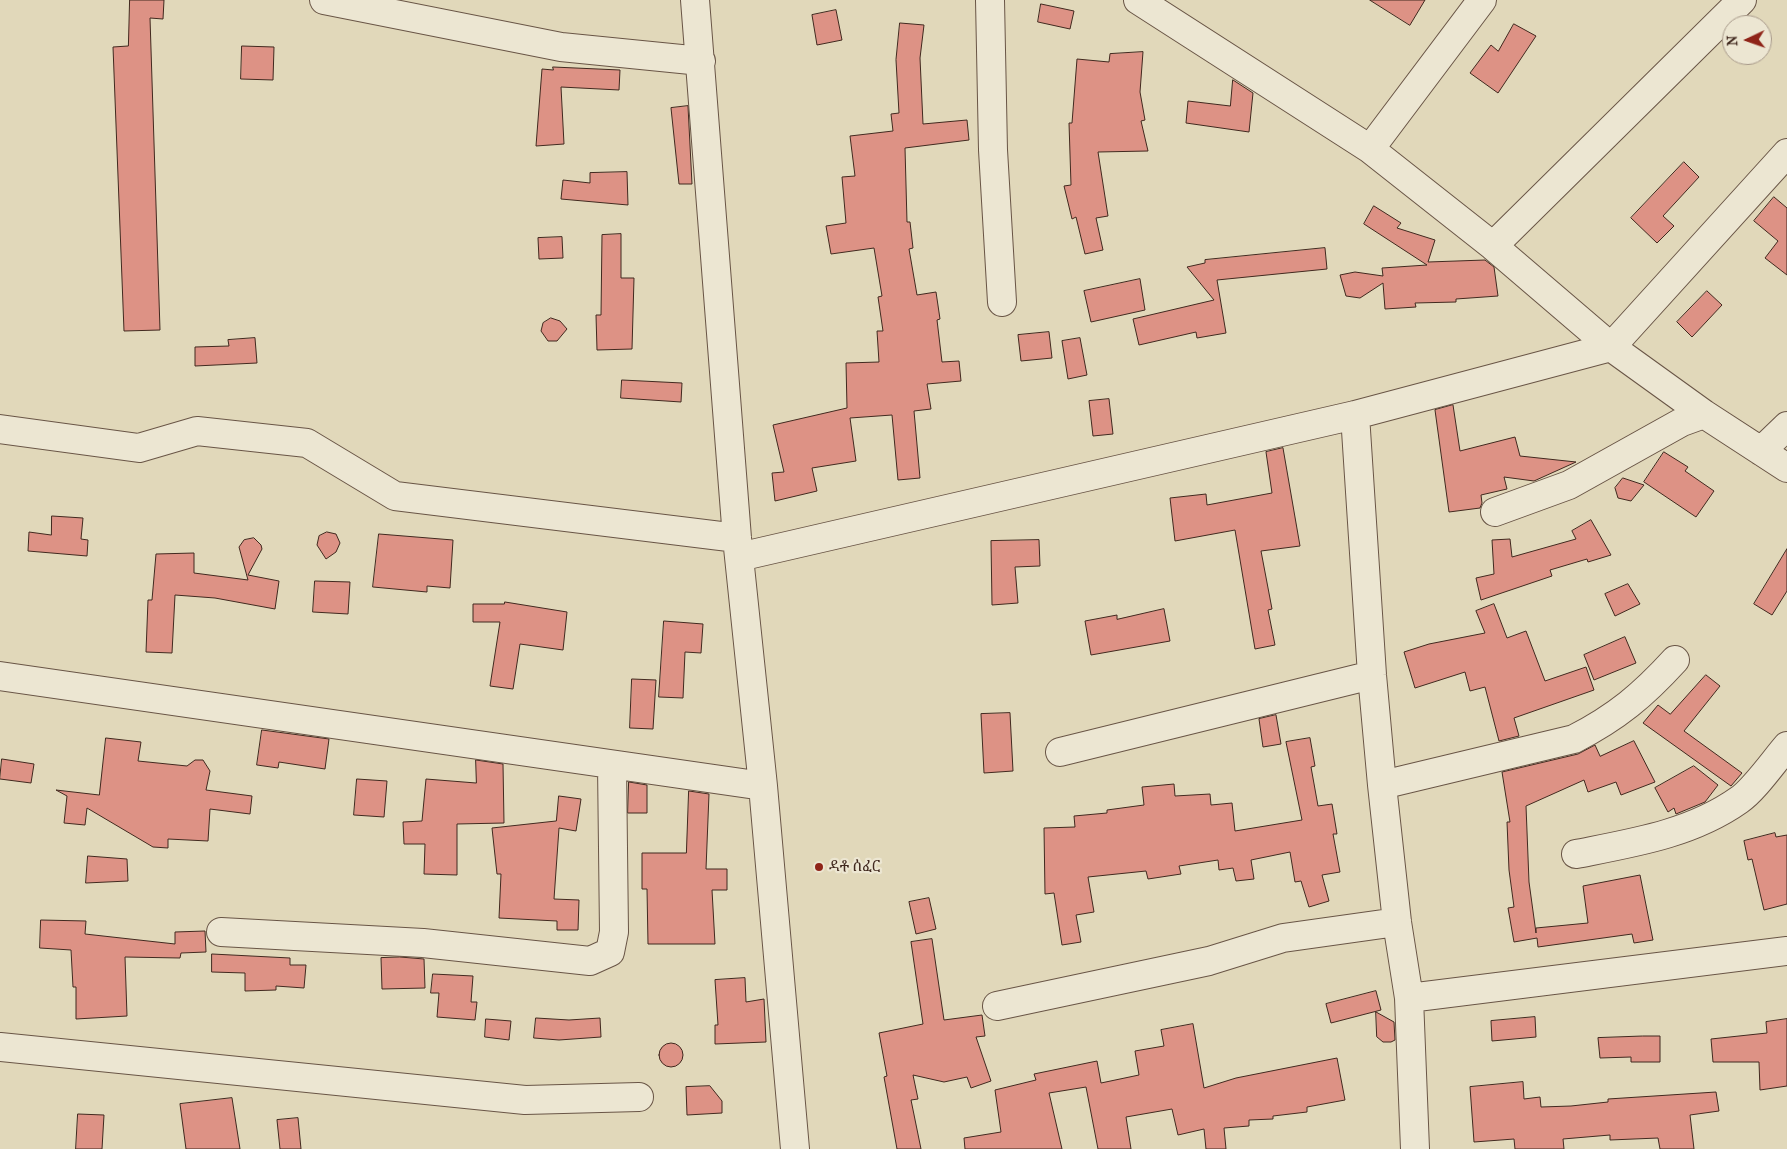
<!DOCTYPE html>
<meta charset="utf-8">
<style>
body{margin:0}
#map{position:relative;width:1787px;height:1149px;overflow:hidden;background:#e1d8ba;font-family:"IM FELL French Canon",serif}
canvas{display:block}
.north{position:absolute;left:1722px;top:15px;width:50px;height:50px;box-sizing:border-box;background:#ece6d2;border:1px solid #a89a8a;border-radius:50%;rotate:267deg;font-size:14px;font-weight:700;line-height:20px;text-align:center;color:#41291f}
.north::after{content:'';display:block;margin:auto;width:18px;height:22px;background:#8f2418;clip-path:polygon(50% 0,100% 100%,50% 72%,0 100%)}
</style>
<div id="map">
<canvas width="1787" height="1149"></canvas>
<div class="north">N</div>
</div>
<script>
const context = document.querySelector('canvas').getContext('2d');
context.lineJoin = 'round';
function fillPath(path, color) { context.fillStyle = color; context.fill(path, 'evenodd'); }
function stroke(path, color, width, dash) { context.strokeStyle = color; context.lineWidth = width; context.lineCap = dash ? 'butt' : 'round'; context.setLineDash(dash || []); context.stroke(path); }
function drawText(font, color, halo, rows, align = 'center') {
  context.font = font + ' "IM FELL French Canon","Noto Serif Ethiopic",serif'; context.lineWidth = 4.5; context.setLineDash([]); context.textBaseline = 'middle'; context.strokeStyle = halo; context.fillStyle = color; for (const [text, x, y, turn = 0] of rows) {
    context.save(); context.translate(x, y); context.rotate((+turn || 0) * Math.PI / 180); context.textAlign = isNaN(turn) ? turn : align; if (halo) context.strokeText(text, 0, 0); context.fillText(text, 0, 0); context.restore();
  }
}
const building = new Path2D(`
 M 130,0 L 164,0 L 163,19 L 150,18 L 160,330 L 124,331 L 113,47 L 128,46 Z
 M 1370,0 L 1425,0 L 1410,25 Z
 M 1041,4 L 1074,11 L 1070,29 L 1038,22 Z
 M 836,10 L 842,40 L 817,45 L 812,15 Z
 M 900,23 L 924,25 L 920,58 L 923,124 L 967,120 L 969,140 L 905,148 L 907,222 L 910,222 L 913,248 L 909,249 L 917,295 L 936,292 L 940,319 L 937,320 L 942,362 L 959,361 L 961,381 L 927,384 L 931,409 L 914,411 L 920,478 L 898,480 L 892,415 L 850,418 L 856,461 L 812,468 L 817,491 L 775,501 L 772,473 L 784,472 L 773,425 L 847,408 L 846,363 L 879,362 L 877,331 L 883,331 L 878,297 L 882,296 L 874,248 L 831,254 L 826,226 L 846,223 L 842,177 L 855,176 L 850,136 L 893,131 L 891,114 L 899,113 L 896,60 Z
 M 1514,24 L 1536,36 L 1498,93 L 1470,73 L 1491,45 L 1498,51 Z
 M 242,46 L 274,47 L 273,80 L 241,79 Z
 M 1143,52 L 1140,92 L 1145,120 L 1141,121 L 1148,151 L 1098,152 L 1108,216 L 1096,218 L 1103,250 L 1085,254 L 1076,217 L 1072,219 L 1064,186 L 1071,185 L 1069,123 L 1072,123 L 1077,59 L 1109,62 L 1110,54 Z
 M 553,67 L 620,70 L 619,90 L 561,87 L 564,144 L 536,146 L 542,69 L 553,70 Z
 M 1233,80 L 1253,93 L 1249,132 L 1186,123 L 1188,101 L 1230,106 Z
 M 688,106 L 692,184 L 679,184 L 671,108 Z
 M 1684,162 L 1699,177 L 1663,216 L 1674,226 L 1657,243 L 1631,218 Z
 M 627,172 L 628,205 L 561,199 L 563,180 L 590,183 L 590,173 Z
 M 1774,197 L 1787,208 L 1787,275 L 1765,258 L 1778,241 L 1754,221 Z
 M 1374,206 L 1401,223 L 1397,228 L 1435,240 L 1428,262 L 1485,260 L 1494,267 L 1498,296 L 1456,299 L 1456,302 L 1415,303 L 1416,307 L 1385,309 L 1383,283 L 1360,298 L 1346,296 L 1340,275 L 1355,272 L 1383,276 L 1382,268 L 1427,265 L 1364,224 Z
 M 621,234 L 621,278 L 634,278 L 632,349 L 597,350 L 596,315 L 601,315 L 602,235 Z
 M 562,237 L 563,258 L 539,259 L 538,238 Z
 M 1325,248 L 1327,269 L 1217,280 L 1226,333 L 1197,338 L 1196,332 L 1139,345 L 1133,319 L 1214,300 L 1187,267 L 1205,263 L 1205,260 Z
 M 1140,279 L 1145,310 L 1091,322 L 1084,291 Z
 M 1707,291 L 1722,305 L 1692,337 L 1677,322 Z
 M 551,318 L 560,321 L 567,329 L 557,341 L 548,341 L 541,331 L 543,323 Z
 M 1049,332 L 1052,358 L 1021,361 L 1018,335 Z
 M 255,338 L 257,363 L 195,366 L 195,347 L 229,346 L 228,340 Z
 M 1080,338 L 1087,375 L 1068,379 L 1062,341 Z
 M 622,380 L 682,383 L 681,402 L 621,398 Z
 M 1109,399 L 1113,434 L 1093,436 L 1089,401 Z
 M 1453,405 L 1460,451 L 1515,437 L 1520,456 L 1576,462 L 1534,481 L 1504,477 L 1507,489 L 1481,495 L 1482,503 L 1480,508 L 1449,512 L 1435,410 Z
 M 1283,448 L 1300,546 L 1261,551 L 1272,609 L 1268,610 L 1275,645 L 1255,649 L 1235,530 L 1175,541 L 1170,498 L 1206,494 L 1207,505 L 1272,493 L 1266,452 Z
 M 1664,452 L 1688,467 L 1685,471 L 1714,491 L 1696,517 L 1644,482 Z
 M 1623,478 L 1644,485 L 1631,501 L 1618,498 L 1615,488 Z
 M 52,516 L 83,518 L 81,539 L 88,540 L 87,556 L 28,551 L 29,532 L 51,535 Z
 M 1591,520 L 1611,555 L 1588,562 L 1587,559 L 1550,570 L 1552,576 L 1481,600 L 1476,578 L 1494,574 L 1492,540 L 1510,539 L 1512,557 L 1576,539 L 1572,531 Z
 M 327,532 L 336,534 L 340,543 L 336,552 L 326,559 L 317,545 L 319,536 Z
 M 379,534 L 453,540 L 450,588 L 427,586 L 427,592 L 373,587 Z
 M 254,538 L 261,545 L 262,549 L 248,575 L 279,581 L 275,609 L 215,598 L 175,595 L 172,653 L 146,652 L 148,600 L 152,600 L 156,554 L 194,553 L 194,573 L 248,580 L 239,547 L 244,540 Z
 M 1039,540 L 1040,566 L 1015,567 L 1018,603 L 992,605 L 991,541 Z
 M 1787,549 L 1787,591 L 1772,615 L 1754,604 Z
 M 315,581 L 350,582 L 348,614 L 313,612 Z
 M 1628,584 L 1640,604 L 1615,616 L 1605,594 Z
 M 505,602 L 567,612 L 563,650 L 520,644 L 513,689 L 490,686 L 500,622 L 473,622 L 473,604 L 504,604 Z
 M 1494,604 L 1507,638 L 1526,631 L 1545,681 L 1586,667 L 1594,690 L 1514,718 L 1519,736 L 1499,741 L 1485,687 L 1470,691 L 1465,672 L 1415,688 L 1404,652 L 1429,644 L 1485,633 L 1476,611 Z
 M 1164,609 L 1170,641 L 1091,655 L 1085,621 L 1117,615 L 1117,619 Z
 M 664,621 L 703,624 L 701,653 L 685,652 L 683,698 L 659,697 Z
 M 1625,637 L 1636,663 L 1594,680 L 1584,655 Z
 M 1706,675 L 1720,686 L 1684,731 L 1742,773 L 1731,786 L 1643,723 L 1658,705 L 1670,714 Z
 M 632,679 L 656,680 L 653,729 L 630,728 Z
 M 1010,713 L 1013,771 L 984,773 L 981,714 Z
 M 1276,715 L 1281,744 L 1263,747 L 1259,719 Z
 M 262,730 L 329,739 L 325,769 L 279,762 L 278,768 L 257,765 Z
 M 106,738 L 141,742 L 138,761 L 187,766 L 195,760 L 203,760 L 210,771 L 206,790 L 252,796 L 250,814 L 210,809 L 208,841 L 168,839 L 168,848 L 153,847 L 87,808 L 85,825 L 64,823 L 67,796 L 56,790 L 99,795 Z
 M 1310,738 L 1315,766 L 1311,767 L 1318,806 L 1332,804 L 1337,834 L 1333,834 L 1340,872 L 1322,875 L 1329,901 L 1309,907 L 1301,881 L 1295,882 L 1290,852 L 1251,860 L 1254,879 L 1236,881 L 1233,868 L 1219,870 L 1218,860 L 1179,866 L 1181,874 L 1148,879 L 1146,871 L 1088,877 L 1094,912 L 1076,915 L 1081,942 L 1062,945 L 1054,893 L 1045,894 L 1044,828 L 1075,827 L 1074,816 L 1107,813 L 1107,810 L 1144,805 L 1142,787 L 1174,784 L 1175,796 L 1210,794 L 1211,805 L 1232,803 L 1235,831 L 1302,820 L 1286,742 Z
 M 1634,741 L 1655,782 L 1621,795 L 1616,782 L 1588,792 L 1584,780 L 1526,806 L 1529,882 L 1536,933 L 1536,928 L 1588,923 L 1583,886 L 1640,875 L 1653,940 L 1634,943 L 1632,934 L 1538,947 L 1537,938 L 1514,942 L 1508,908 L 1514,907 L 1509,870 L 1507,822 L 1510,822 L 1502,772 L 1578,754 L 1595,745 L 1600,756 Z
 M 2,759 L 34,764 L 31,783 L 0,779 Z
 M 476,760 L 503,764 L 504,823 L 457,824 L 457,875 L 424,874 L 425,844 L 404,844 L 403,822 L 422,821 L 426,779 L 476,783 Z
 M 1694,766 L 1718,785 L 1705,802 L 1676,814 L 1674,808 L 1668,812 L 1655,788 Z
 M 357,779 L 387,781 L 384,817 L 354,815 Z
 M 629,782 L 647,785 L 647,813 L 628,813 Z
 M 689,791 L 709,794 L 706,869 L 727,869 L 727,890 L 712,890 L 715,944 L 648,944 L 647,889 L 642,889 L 642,853 L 686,853 Z
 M 559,796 L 581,799 L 576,831 L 559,828 L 554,899 L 579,900 L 578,930 L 557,930 L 557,921 L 499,918 L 501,874 L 497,874 L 492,828 L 556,821 Z
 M 1775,833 L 1776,837 L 1787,835 L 1787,904 L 1764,910 L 1752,859 L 1748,860 L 1744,841 Z
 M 88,856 L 127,859 L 128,881 L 86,883 Z
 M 929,898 L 936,929 L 916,934 L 909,902 Z
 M 41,920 L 86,921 L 85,934 L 175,944 L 175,932 L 205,931 L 206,952 L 181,953 L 180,958 L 125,957 L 127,1016 L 76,1019 L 76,987 L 73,987 L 71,950 L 40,948 Z
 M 932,939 L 944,1020 L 982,1015 L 985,1036 L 976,1037 L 991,1081 L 971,1088 L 967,1077 L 944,1082 L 913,1075 L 918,1099 L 911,1100 L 921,1149 L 897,1149 L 884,1077 L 887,1076 L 879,1033 L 923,1024 L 911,942 Z
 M 212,954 L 290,958 L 290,965 L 306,965 L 304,988 L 276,986 L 276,990 L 245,991 L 245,973 L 212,972 Z
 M 400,957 L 424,959 L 425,988 L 382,989 L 381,958 Z
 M 433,974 L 473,976 L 471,1002 L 477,1002 L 475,1020 L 437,1017 L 439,993 L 431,993 Z
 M 745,978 L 746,1002 L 764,999 L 766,1042 L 715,1044 L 715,1025 L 718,1025 L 715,980 Z
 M 1376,991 L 1381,1010 L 1331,1023 L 1326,1004 Z
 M 1376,1012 L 1394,1022 L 1395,1040 L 1391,1042 L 1383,1042 L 1377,1037 Z
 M 1535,1017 L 1536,1037 L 1492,1041 L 1491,1021 Z
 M 536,1018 L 569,1020 L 600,1018 L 601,1037 L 559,1040 L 534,1038 Z
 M 486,1019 L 511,1021 L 509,1040 L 485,1037 Z
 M 1787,1019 L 1787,1086 L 1760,1090 L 1759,1062 L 1713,1062 L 1711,1039 L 1767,1033 L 1766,1022 Z
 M 1193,1024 L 1204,1088 L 1236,1078 L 1337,1058 L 1345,1100 L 1307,1107 L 1307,1112 L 1273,1116 L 1273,1119 L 1249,1120 L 1249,1126 L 1224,1128 L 1226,1149 L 1206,1149 L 1204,1129 L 1178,1135 L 1172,1109 L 1126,1117 L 1131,1149 L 1098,1149 L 1086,1087 L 1049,1093 L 1062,1149 L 965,1149 L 964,1138 L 1001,1132 L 995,1090 L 1036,1080 L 1034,1074 L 1097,1061 L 1101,1083 L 1139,1075 L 1135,1051 L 1164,1046 L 1161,1030 Z
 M 1643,1036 L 1660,1036 L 1660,1062 L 1631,1062 L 1631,1057 L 1600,1058 L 1598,1038 Z
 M659 1055a12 12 0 1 1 24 0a12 12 0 1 1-24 0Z
 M 1523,1082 L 1524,1099 L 1540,1097 L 1541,1107 L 1571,1106 L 1608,1102 L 1608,1099 L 1716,1092 L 1719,1111 L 1690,1115 L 1694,1149 L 1660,1149 L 1658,1138 L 1610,1140 L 1610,1135 L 1563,1139 L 1564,1149 L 1515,1149 L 1514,1139 L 1474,1142 L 1470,1087 Z
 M 710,1086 L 722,1101 L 722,1113 L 687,1115 L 686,1087 Z
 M 232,1098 L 240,1149 L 186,1149 L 180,1104 Z
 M 78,1114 L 104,1115 L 102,1149 L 76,1149 Z
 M 298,1118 L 301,1149 L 280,1149 L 277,1120 Z`);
const minor = new Path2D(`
 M 324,0 L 561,47 L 701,61
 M 695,0 L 737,538 L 763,786 L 795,1149
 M 990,0 L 993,150 L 1002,302
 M 1138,0 L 1370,149 L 1493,246 L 1611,347 L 1704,414 L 1787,468
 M 1370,149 L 1482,0
 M 1493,246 L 1742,0
 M 1355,415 L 1372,675 L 1382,785 L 1397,922 L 1409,998 L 1415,1149
 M 0,429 L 139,448 L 197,431 L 307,443 L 395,496 L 737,538
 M 1761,451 L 1787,426
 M 1495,512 L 1569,485 L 1682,422 L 1704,414
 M 739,557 L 1355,415 L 1611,347 L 1787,153
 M 0,676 L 763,786
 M 1060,752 L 1372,675
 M 1382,785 L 1574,739 C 1617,717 1643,695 1675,660
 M 1576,854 C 1632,843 1691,834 1739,800 C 1754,790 1774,761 1787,746
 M 221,932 L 423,943 L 590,961 L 610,952 L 614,932 L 612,765
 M 1409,998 L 1787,951
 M 997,1006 L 1209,961 L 1283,938 L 1397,922
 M 0,1047 L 525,1100 L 639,1097`);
const markers = [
 [819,867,5,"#8f2418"]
];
const poiNames = [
 ["ዳቶ ሰፈር",829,867]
];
fillPath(building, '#dd9285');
stroke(building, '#41291f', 1);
stroke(minor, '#695546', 30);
stroke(minor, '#ece6d2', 28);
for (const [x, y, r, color] of markers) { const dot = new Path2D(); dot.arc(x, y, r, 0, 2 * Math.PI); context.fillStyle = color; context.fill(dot); stroke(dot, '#ece6d2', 2); }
drawText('15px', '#41291f', '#ece6d2', poiNames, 'left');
</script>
